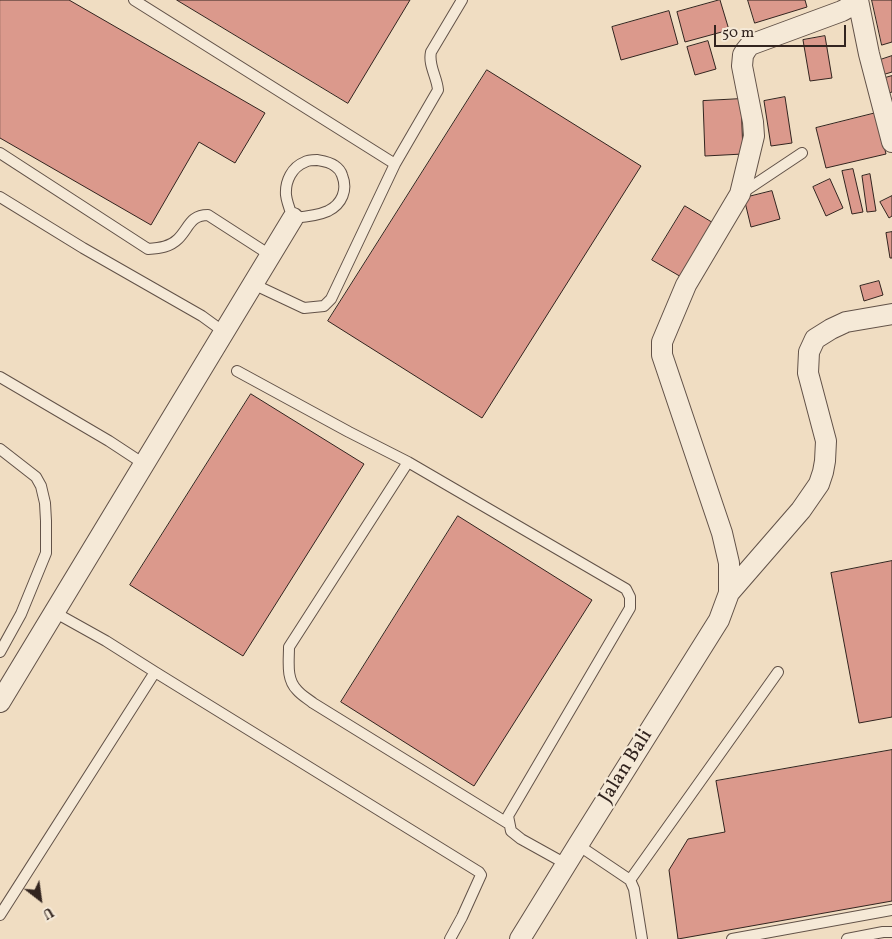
<!DOCTYPE html>
<style>
body{margin:0}
#map{position:relative;width:892px;height:939px;overflow:hidden;background:#f0ddc2;font-family:Vollkorn,serif}
canvas{display:block}
.north{position:absolute;left:15px;top:874px;width:50px;height:50px;-webkit-text-stroke:4px #f5e9d7;paint-order:stroke;rotate:150deg;font-size:14px;font-weight:700;line-height:20px;text-align:center;color:#32241f}
.north::after{content:'';display:block;margin:auto;width:18px;height:22px;background:#32241f;clip-path:polygon(50% 0,100% 100%,50% 72%,0 100%)}
.scale{position:absolute;left:714px;top:25px;width:132px;height:22px;box-sizing:border-box;border:2px solid #32241f;border-top:0;padding-left:6px;font-size:15px;line-height:18px;white-space:nowrap;color:#32241f;-webkit-text-stroke:4px #f5e9d7;paint-order:stroke}
</style>
<div id="map">
<canvas width="892" height="939"></canvas>
<div class="north">U</div>
<div class="scale">50 m</div>
</div>
<script>
const context = document.querySelector('canvas').getContext('2d');
context.lineJoin = 'round';
function fillPath(path, color) { context.fillStyle = color; context.fill(path, 'evenodd'); }
function stroke(path, color, width, dash) { context.strokeStyle = color; context.lineWidth = width; context.lineCap = dash ? 'butt' : 'round'; context.setLineDash(dash || []); context.stroke(path); }
function drawText(font, color, halo, rows, align = 'center') {
  context.font = font + ' Vollkorn,serif'; context.lineWidth = 4.5; context.setLineDash([]); context.textBaseline = 'middle'; context.strokeStyle = halo; context.fillStyle = color; for (const [text, x, y, turn = 0] of rows) {
    context.save(); context.translate(x, y); context.rotate((+turn || 0) * Math.PI / 180); context.textAlign = isNaN(turn) ? turn : align; if (halo) context.strokeText(text, 0, 0); context.fillText(text, 0, 0); context.restore();
  }
}
const building = new Path2D(`
 M 0,0 L 69,0 L 265,113 L 235,163 L 199,142 L 151,225 L 0,138 Z
 M 177,0 L 410,0 L 348,103 Z
 M 720,0 L 729,30 L 685,42 L 677,12 Z
 M 748,0 L 805,0 L 807,7 L 755,23 Z
 M 872,0 L 892,0 L 892,42 L 882,45 Z
 M 669,11 L 678,44 L 621,60 L 612,27 Z
 M 825,36 L 832,78 L 810,81 L 803,40 Z
 M 708,41 L 716,69 L 695,75 L 687,47 Z
 M 892,56 L 892,72 L 882,75 L 877,61 Z
 M 487,70 L 641,166 L 482,418 L 328,321 Z
 M 892,76 L 892,92 L 889,93 L 885,78 Z
 M 785,97 L 792,143 L 771,146 L 764,101 Z
 M 741,99 L 743,154 L 705,156 L 703,101 Z
 M 876,113 L 886,154 L 826,168 L 816,128 Z
 M 853,169 L 863,212 L 852,214 L 842,171 Z
 M 870,174 L 876,211 L 867,212 L 862,176 Z
 M 830,179 L 843,208 L 826,216 L 813,187 Z
 M 772,191 L 780,219 L 751,227 L 744,198 Z
 M 892,196 L 892,216 L 889,218 L 880,202 Z
 M 685,206 L 715,224 L 683,278 L 652,260 Z
 M 892,232 L 892,258 L 890,258 L 886,233 Z
 M 879,281 L 883,295 L 864,301 L 860,286 Z
 M 251,394 L 364,464 L 243,656 L 130,585 Z
 M 458,516 L 592,600 L 474,786 L 341,702 Z
 M 892,561 L 892,717 L 859,723 L 831,573 Z
 M 892,750 L 892,901 L 678,939 L 669,870 L 688,839 L 725,832 L 716,781 Z`);
const service = new Path2D(`
 M 134,0 L 395,164 L 438,90 C 437,77 428,65 431,52 L 462,0
 M 0,153 L 148,249 C 160,248 170,247 178,239 C 189,228 190,215 208,215 L 270,255
 M 317,160 C 323,161 330,162 335,166 C 338,168 341,172 342,175 C 348,190 342,204 328,211 C 317,216 304,217 293,218 C 290,210 287,203 286,195 C 285,181 292,167 305,162 C 308,160 313,160 317,160 Z
 M 742,193 L 802,153
 M 0,197 L 83,248 L 202,316 L 224,332
 M 253,284 L 304,308 L 324,306 L 331,299 L 395,164
 M 237,371 L 349,432 L 408,462 L 626,589 L 630,597 L 630,608 L 508,816 L 511,831 L 521,839 L 566,864
 M 0,377 L 109,441 L 144,464
 M 0,449 L 36,477 L 41,486 L 45,503 L 46,521 L 46,553 L 21,614 L 0,652
 M 408,462 L 289,647 C 289,662 286,679 297,690 C 301,695 308,699 313,703 L 509,824
 M 54,612 L 106,641 L 155,672 L 479,872 L 481,875 L 462,917 L 450,939
 M 578,845 L 630,880 L 634,889 L 642,939
 M 630,880 L 778,672
 M 0,915 L 155,672
 M 732,939 L 892,910
 M 847,939 L 883,932 L 892,932`);
const minor = new Path2D(`
 M 858,0 L 869,54 L 892,142
 M 729,593 L 801,510 L 819,484 L 823,472 L 825,461 L 826,441 L 808,373 L 809,352 L 815,339 L 831,329 L 846,322 L 892,314
 M 0,702 L 293,218
 M 520,939 L 578,845 L 719,620 L 729,593 L 729,563 L 722,533 L 662,355 L 662,342 L 686,285 L 740,194 L 754,136 L 753,122 L 742,66 L 743,55 L 746,50 L 750,45 L 842,11 L 853,5 L 858,1`);
const streetNames = [
 ["Jalan Bali",627,767,-58]
];
fillPath(building, '#db998c');
stroke(building, '#32241f', 1);
stroke(service, '#625248', 12);
stroke(minor, '#625248', 22);
stroke(service, '#f5e9d7', 10);
stroke(minor, '#f5e9d7', 20);
drawText('20px', '#32241f', '#f5e9d7', streetNames);
</script>
